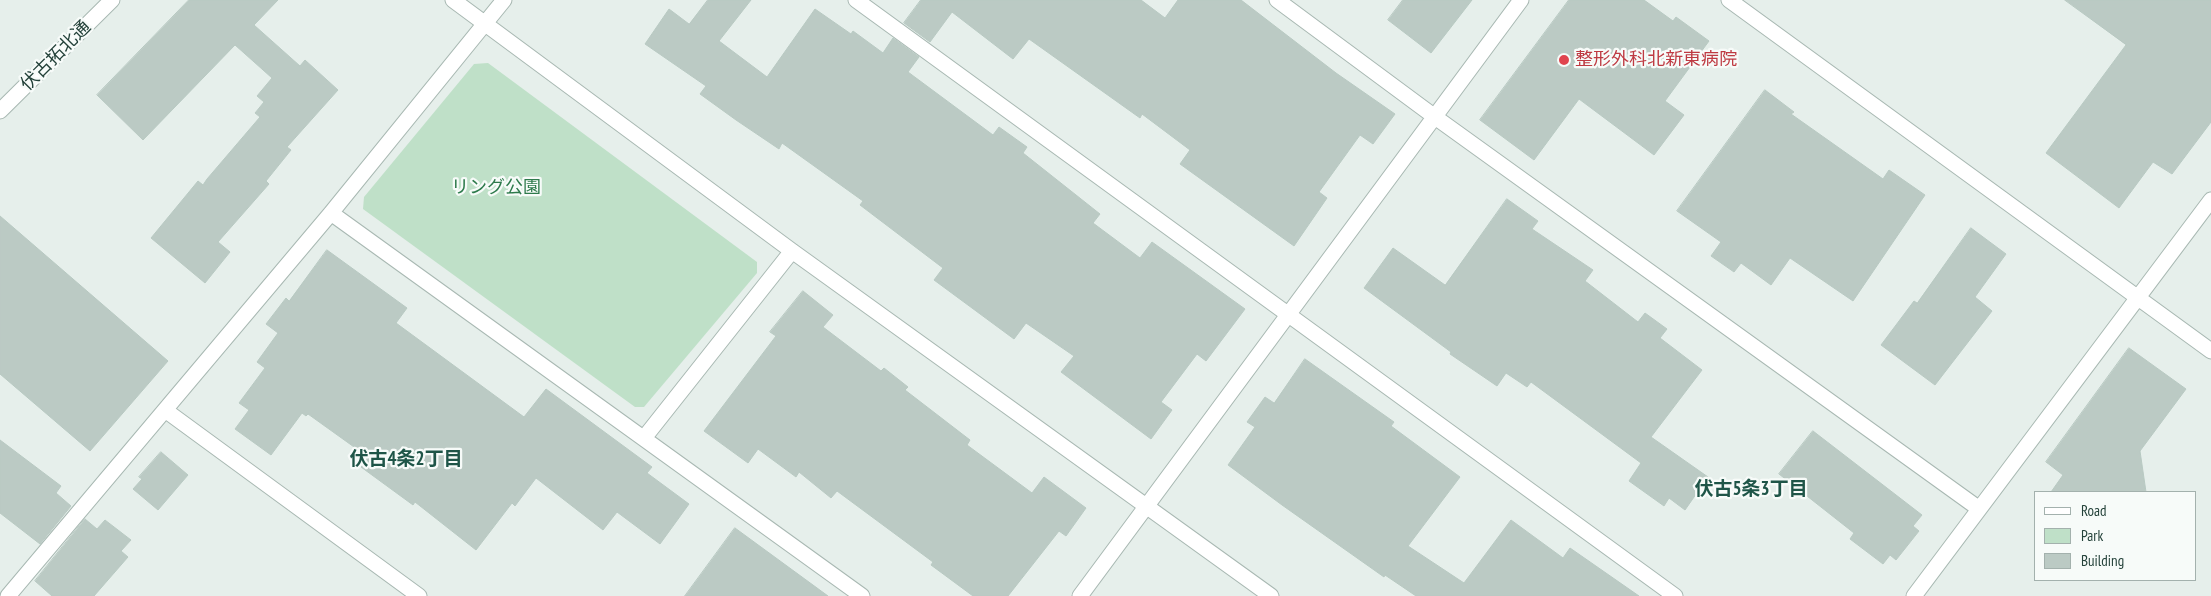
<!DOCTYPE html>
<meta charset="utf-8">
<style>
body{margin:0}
#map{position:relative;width:2211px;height:596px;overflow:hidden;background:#e6efeb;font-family:"PT Sans Narrow",sans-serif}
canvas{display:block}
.legend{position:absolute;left:2034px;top:491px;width:162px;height:90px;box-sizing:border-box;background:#f7fbf9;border:1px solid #a3b1ad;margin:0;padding:6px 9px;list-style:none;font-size:15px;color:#24423a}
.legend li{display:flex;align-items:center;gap:10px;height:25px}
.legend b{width:25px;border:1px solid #a3b1ad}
</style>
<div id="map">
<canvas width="2211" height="596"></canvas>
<ul class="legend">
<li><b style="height:6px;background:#fff"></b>Road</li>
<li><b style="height:14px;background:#bfe0c8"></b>Park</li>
<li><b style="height:14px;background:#bbcac4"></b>Building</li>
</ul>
</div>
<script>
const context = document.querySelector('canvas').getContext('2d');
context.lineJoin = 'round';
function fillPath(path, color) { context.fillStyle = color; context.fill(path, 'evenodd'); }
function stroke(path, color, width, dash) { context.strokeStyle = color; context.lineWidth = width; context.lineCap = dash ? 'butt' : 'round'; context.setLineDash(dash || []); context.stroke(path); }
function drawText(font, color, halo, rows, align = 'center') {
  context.font = font + ' "PT Sans Narrow","Noto Sans JP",sans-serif'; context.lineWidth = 4.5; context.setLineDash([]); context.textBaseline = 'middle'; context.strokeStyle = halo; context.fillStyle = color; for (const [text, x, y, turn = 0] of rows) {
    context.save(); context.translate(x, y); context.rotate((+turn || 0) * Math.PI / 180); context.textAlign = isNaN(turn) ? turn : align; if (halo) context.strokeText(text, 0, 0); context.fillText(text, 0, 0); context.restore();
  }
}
const green = new Path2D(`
 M 488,63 L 757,262 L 757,273 L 644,407 L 635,407 L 363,209 L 364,197 L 474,64 Z`);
const building = new Path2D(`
 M 189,0 L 278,0 L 254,25 L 300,66 L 305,60 L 338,90 L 287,147 L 291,150 L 266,181 L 269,184 L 218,242 L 230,252 L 205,283 L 151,238 L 198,181 L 203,185 L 207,179 L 260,117 L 255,113 L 264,102 L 257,96 L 272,78 L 235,45 L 143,140 L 97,95 Z
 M 708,0 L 751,0 L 719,41 L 767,77 L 815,9 L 851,34 L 853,31 L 883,53 L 893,38 L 919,57 L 908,72 L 993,135 L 999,127 L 1027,147 L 1023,153 L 1100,214 L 1093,223 L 1140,258 L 1152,242 L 1245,309 L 1206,361 L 1197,354 L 1161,402 L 1172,410 L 1151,439 L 1061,372 L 1074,356 L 1026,323 L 1014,339 L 934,280 L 943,268 L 860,205 L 863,201 L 782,143 L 779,149 L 736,120 L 700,94 L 706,86 L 645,44 L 669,9 L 689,24 Z
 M 921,0 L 1141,0 L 1165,18 L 1178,0 L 1241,0 L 1336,73 L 1395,114 L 1373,144 L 1360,135 L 1319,192 L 1327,198 L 1294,246 L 1180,164 L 1190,150 L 1142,114 L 1140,118 L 1029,39 L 1013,59 L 952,12 L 930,42 L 904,23 Z
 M 1403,0 L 1472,0 L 1431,53 L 1388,20 Z
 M 1569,0 L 1644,0 L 1673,21 L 1676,17 L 1709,41 L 1665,101 L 1684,115 L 1654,155 L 1579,99 L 1534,160 L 1480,120 Z
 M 2065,0 L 2211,0 L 2211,122 L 2172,174 L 2153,162 L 2119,208 L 2046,153 L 2126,45 Z
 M 1765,90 L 1794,112 L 1791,114 L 1883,179 L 1889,170 L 1925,195 L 1853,301 L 1790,258 L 1771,285 L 1741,263 L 1734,272 L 1711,256 L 1721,242 L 1677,211 Z
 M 1507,199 L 1538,221 L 1532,229 L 1593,270 L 1585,281 L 1638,322 L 1645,313 L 1667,329 L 1660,338 L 1702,370 L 1651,437 L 1708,477 L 1685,510 L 1669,498 L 1664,506 L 1629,481 L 1641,463 L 1531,382 L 1527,387 L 1506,373 L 1497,386 L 1450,354 L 1451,352 L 1364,288 L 1393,248 L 1445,285 Z
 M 0,216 L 168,361 L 90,451 L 0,374 Z
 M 1971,228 L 2006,254 L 1975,297 L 1992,311 L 1935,385 L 1881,345 L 1914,301 L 1917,303 Z
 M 327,250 L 407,308 L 396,323 L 524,417 L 546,389 L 652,467 L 647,473 L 689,504 L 660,544 L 617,512 L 603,530 L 536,478 L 515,506 L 512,503 L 476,550 L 415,502 L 413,505 L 361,467 L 368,457 L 308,414 L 306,416 L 302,413 L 271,455 L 235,429 L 249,410 L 239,403 L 265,368 L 257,362 L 278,333 L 266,324 L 286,298 L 289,301 Z
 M 803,291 L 833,315 L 823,327 L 881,371 L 884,368 L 908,387 L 905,390 L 970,440 L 967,445 L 1032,493 L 1044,477 L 1086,508 L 1066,536 L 1059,531 L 1008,596 L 973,596 L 931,565 L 933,562 L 837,491 L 831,498 L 799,472 L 796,477 L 758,449 L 748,463 L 704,431 L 776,336 L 770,332 Z
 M 2129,348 L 2186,389 L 2140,451 L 2146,492 L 2051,492 L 2063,475 L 2046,462 Z
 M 1305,359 L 1394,422 L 1391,426 L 1460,477 L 1408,546 L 1464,583 L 1511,520 L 1563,558 L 1570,548 L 1639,596 L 1416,596 L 1385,575 L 1384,577 L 1282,505 L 1228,465 L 1255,427 L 1247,422 L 1265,397 L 1274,403 Z
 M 1813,431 L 1922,515 L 1913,526 L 1919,531 L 1896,560 L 1890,555 L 1883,564 L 1850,539 L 1854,533 L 1779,474 Z
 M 0,440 L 61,486 L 56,493 L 71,506 L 40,544 L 0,513 Z
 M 161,452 L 188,475 L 158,510 L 133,489 L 142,479 L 139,477 Z
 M 85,519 L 97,529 L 105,520 L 131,540 L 121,551 L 128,557 L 94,596 L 52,596 L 35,581 Z
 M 735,528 L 828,596 L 685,596 Z`);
const minor = new Path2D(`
 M 453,0 L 792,251 L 1271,596
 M 856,0 L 1675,596
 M 1277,0 L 1435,117 L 1978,508
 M 1729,0 L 2211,351
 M 331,213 L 862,596
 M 165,410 L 419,596
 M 644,438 L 792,251
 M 8,596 L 331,213 L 504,0
 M 1080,596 L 1521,0
 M 1914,596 L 2211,200`);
const tertiary = new Path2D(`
 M 0,111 L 112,0`);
const markers = [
 [1564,60,6,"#e0444e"]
];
const streetNames = [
 ["伏古拓北通",56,56,-45]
];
const healthNames = [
 ["整形外科北新東病院",1575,60]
];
const parkNames = [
 ["リング公園",496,188]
];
const neighbourhoodNames = [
 ["伏古4条2丁目",406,460],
 ["伏古5条3丁目",1751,490]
];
fillPath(green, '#bfe0c8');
fillPath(building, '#bbcac4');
stroke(building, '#b8c9c2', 1);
stroke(minor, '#a8b8b2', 17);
stroke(tertiary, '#a8b8b2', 17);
stroke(minor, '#fff', 15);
stroke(tertiary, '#fff', 15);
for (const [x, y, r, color] of markers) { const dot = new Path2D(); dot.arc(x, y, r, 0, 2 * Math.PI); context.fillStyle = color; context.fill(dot); stroke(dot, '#f7fbf9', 2); }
drawText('18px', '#24423a', '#f7fbf9', streetNames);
drawText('18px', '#be3a42', '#f7fbf9', healthNames, 'left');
drawText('18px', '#2d7a4b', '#f7fbf9', parkNames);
drawText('bold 19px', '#1f5548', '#f7fbf9', neighbourhoodNames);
</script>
